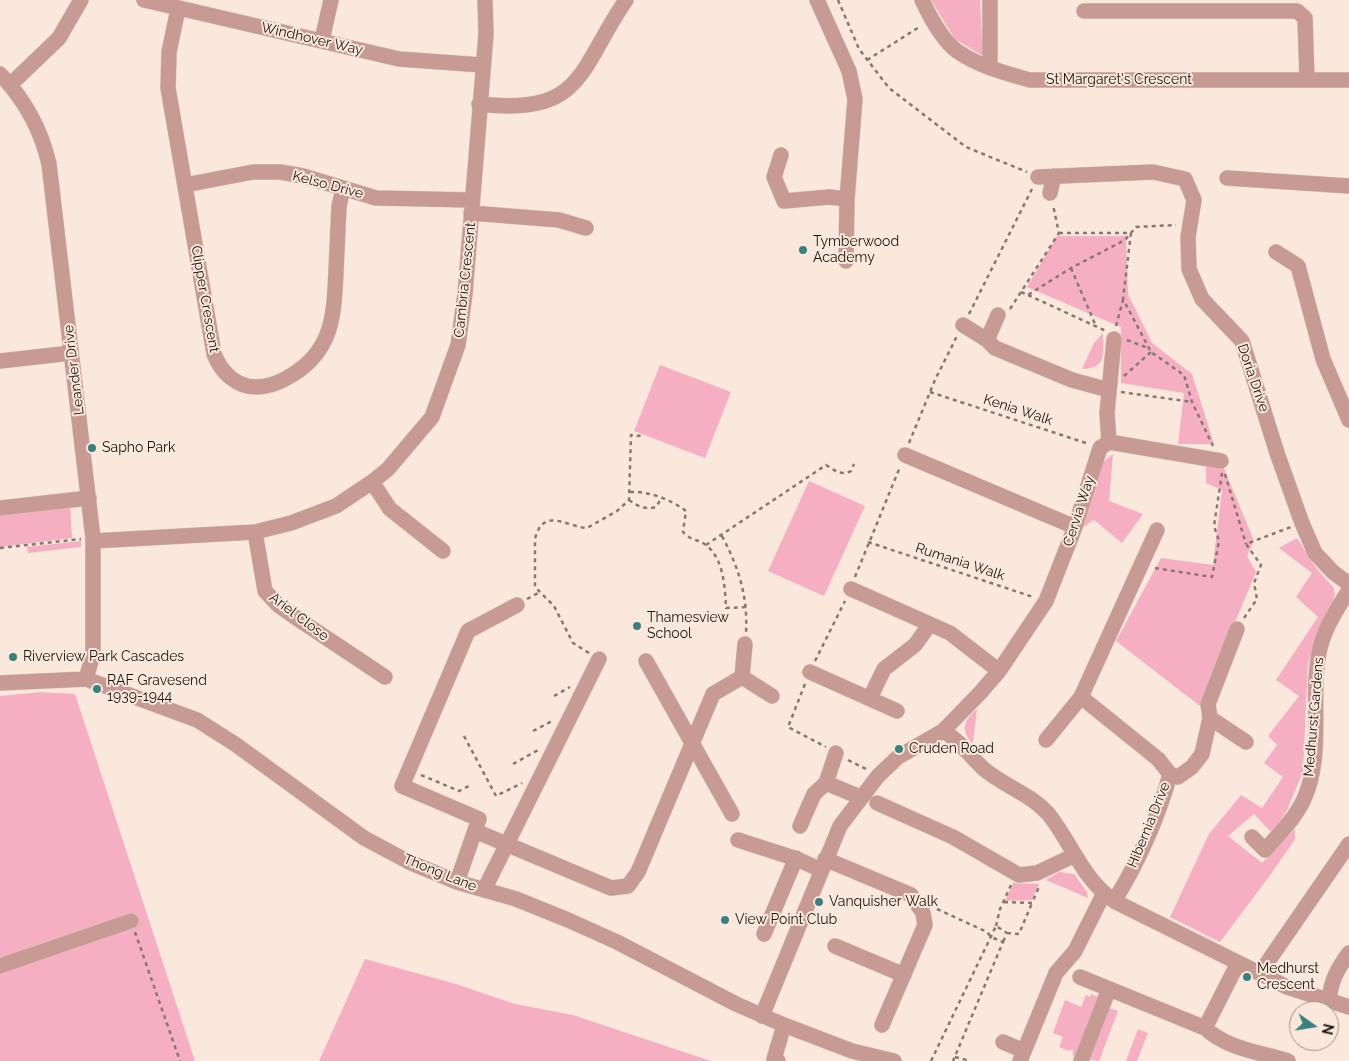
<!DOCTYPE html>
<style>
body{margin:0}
#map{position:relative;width:1349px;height:1061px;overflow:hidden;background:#fae8dc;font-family:Raleway,sans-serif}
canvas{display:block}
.north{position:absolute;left:1289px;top:1001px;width:50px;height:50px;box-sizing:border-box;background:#fae8dc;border:1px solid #a1948b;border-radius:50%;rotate:103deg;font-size:14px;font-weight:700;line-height:20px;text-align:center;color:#1c1612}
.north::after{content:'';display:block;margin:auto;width:18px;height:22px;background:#388181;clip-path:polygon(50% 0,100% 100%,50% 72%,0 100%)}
</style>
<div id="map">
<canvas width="1349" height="1061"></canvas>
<div class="north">N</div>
</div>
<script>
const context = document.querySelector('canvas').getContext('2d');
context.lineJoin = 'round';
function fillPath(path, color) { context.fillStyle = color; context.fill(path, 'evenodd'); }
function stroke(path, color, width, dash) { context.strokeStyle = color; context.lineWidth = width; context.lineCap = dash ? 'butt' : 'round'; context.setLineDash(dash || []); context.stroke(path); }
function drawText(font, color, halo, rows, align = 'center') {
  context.font = font + ' Raleway,sans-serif'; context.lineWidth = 4; context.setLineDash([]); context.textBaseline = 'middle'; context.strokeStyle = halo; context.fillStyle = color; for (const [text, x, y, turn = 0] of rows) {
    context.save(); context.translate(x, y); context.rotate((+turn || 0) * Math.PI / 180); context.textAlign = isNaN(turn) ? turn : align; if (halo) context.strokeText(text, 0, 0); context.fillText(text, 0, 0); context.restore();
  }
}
const green = new Path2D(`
 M 931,0 L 980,0 L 983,56 L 955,39 Z
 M 1057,236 L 1126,236 L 1128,294 L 1152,343 L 1192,374 L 1214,444 L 1178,444 L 1184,393 L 1121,383 L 1121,327 L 1027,287 Z
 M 1103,333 C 1103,352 1108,368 1082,369 L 1094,343 Z
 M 660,365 L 731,392 L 705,458 L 634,431 Z
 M 1113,454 L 1109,501 L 1143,514 L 1122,543 L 1094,520 L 1082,528 L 1101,464 Z
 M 1206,463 L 1223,466 L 1254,541 L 1247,556 L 1256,572 L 1200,706 L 1116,641 L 1161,558 L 1213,565 L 1222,490 L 1206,483 Z
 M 809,481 L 865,506 L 824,596 L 768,571 Z
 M 70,504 L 72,538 L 0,547 L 0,513 Z
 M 1297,538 L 1316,568 L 1334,588 L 1335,595 L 1308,662 L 1303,772 L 1287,810 L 1275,830 L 1270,831 L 1254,814 L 1228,836 L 1262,863 L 1295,829 L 1295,839 L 1271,874 L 1220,942 L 1170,917 L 1209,834 L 1241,795 L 1262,808 L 1283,777 L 1264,763 L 1277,745 L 1268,736 L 1299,696 L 1276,680 L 1318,617 L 1296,597 L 1312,573 L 1279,548 Z
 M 81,541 L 81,547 L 28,553 L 27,547 Z
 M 40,692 L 75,694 L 195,1061 L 0,1061 L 0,696 Z
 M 977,709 L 973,743 L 972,743 C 960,729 964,720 977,709 Z
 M 1059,872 L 1074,874 L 1087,892 L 1088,898 L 1046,880 Z
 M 1013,883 L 1039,884 L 1032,900 L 1005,901 Z
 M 365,959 L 456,984 L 515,1004 L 573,1015 L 711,1061 L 319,1061 Z
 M 1091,994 L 1099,997 L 1079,1058 L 1073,1056 L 1073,1049 L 1069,1051 L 1059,1047 L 1063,1037 L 1053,1033 L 1065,1000 L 1081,1007 L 1086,995 L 1090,997 Z
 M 1109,1008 L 1118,1011 L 1099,1061 L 1087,1059 Z
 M 1138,1029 L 1148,1033 L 1137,1061 L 1126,1061 Z`);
const path = new Path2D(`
 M 838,0 L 859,49 L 889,88 L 966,147 L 1027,172
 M 867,60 L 921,26
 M 1059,233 L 1131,233 L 1123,299 L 1151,352 L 1184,375 L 1192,402 L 1213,446
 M 1071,268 L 1095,324
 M 1021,292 L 1028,295 L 1071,268 L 1125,240 L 1136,227 L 1176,225
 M 1028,295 L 1106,331
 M 1010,309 L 1059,233 L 1053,205
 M 969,314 L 1032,189
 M 1116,326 L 1123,300
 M 1127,340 L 1148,348
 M 1124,376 L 1151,352
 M 930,392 L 1089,444
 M 1121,392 L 1192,402
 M 909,443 L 935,380 L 957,336
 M 1225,474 L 1246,544
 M 630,492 C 650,491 671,500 686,511 L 683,532 C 691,541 698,539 706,545 C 724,559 725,588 726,608 L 747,607
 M 629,500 C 637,506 646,510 656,507 L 661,499
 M 722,536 C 739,568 748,597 746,633
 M 868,542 L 1033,597
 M 706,545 L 826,465 C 835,470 840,476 851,471 L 854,464
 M 0,548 L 81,539
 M 1155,568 L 1212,577 L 1219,541 L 1214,526 L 1222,473
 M 855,577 L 900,467
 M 527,599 L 540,592
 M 1244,618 L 1257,599 L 1254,583 L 1261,565 L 1246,544 L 1291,527
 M 589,653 L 573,643 L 554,606 L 535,587 L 535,539 C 543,506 567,527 587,528 L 617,511 L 629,500 L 631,435 L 639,436 L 643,433
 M 815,661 L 845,601
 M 805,684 L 788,727 L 826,747
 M 554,696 L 570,687
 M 533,731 L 554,720
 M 464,736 L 496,796 L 522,783
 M 848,760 L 868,770
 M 513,764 L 538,750
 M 421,775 L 459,791 L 469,786
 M 1004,902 L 1032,903 L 1039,887
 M 937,909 L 987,932 L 991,937 L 1003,942 L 953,1061
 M 996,926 L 1000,909 L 1011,885
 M 135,932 L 180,1061
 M 1007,933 L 1019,934 L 1032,903
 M 955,1057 L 970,1061
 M 931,1061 L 996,926 L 1007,933 L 1003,942`);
const minor = new Path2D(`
 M 144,0 L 399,59 L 482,65
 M 817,0 L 849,71 L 855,99 L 847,199 L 846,261
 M 922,0 C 930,17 942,40 957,51 C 978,66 1005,73 1030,80 L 1349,80
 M 178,9 L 169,52 L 168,88 L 214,354 C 221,372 236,387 256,387 C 270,387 281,382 292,375 C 333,350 334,315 336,271 C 337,250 338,228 339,206 L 343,189
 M 1084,11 L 1297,11 L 1305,18 L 1307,79
 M 322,40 L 331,0
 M 990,68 L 990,0
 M 0,74 C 25,100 41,129 49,164 L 93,538 L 93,654 L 86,679
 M 10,85 L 59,38 L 81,0
 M 479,104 C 584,116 578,70 626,0
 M 781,155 L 774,177 L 784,201 L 829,197 L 847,199
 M 1038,177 L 1153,172 L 1185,179 L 1194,200 L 1188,237 L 1189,269 L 1202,299 L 1242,341 L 1277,453 L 1302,523 L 1315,553 L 1333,572 L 1349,584
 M 1227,178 L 1349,186
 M 185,185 L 253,172 L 280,172 L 303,176 L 376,198 L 471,200
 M 1050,193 L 1054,176
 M 471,213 L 559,220 L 586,228
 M 1276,252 L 1298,266 L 1323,359 L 1349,420
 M 998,315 L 987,340 L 995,348 L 1072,380 L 1109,390
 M 963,325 L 987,340
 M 0,361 L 71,353
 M 1109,442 L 1221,461
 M 905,455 L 1075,527
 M 372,482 L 390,509 L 443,551
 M 0,508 L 89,498
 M 255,532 L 265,591 L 278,605 L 295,617 L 385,677
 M 93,541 L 255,532 L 291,523 L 336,506 L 372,482 L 388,469 L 432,417 L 458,345 L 465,294 L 486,34 L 485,0
 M 851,589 L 950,633 L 999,671
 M 646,661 L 732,814
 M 810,672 L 897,711
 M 742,677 L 772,696
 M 0,683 L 86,679 L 197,720 L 235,744 L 364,838 L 409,862 L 457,882 L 516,899 L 568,920 L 617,942 L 736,1004 L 784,1025 L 852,1051 L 894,1061
 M 1081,697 L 1158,759 L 1170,774 C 1159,816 1137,865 1114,901
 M 870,698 L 884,669 L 915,645 L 930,624
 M 1210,718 L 1246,742
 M 943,731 C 961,741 970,757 985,770 C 1006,787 1033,795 1050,816 C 1073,846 1082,878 1114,901 L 1287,987 L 1349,1007
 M 1046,740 L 1081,697 L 1157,530
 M 1170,774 L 1178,777 L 1192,767 L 1202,754 L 1210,718 L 1208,704 L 1237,629
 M 826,783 L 836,753
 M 877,803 L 953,837 L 1019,875 L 1037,873 L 1075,855
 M 800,826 L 814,794 L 826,783 L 860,797
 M 475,831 L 611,888 L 628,886 L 638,872 L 713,694 L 742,677 L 745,644
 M 1252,837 L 1265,850 C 1279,834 1295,819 1304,799 C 1325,754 1309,695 1320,648 C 1325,627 1338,607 1349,590
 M 738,840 L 797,859 L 821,870
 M 825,859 L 911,895 L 923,913 L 925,925 L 882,1025
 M 457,882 L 479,819 L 402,786 L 468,631 L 517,605
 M 484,890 L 599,659
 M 764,934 L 796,858
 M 835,946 L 904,975
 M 1238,963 L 1205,1028 C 1227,1049 1260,1052 1288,1061
 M 0,966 L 131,921
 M 1260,973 L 1349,844
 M 1080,977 L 1205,1028
 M 1329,1000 C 1331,981 1337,969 1349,953
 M 762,1016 L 840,826 L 878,776 L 898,757 L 943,731 L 980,693 L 999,671 L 1046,601 L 1075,527 L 1100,448 L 1109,442 L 1107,413 L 1114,339
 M 1003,1042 L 1024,1051
 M 778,1061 L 774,1059 L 784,1025
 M 1020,1061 L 1056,973 L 1075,951 L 1104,893
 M 1081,1061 L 1109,989`);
const markers = [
 [803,250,5,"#388181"],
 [92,448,5,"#388181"],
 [637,626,5,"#388181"],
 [13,657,5,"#388181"],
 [97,689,5,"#388181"],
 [899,749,5,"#388181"],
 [819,902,5,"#388181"],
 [725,920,5,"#388181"],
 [1247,977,5,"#388181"]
];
const streetNames = [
 ["Windhover Way",312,39,13],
 ["St Margaret's Crescent",1119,80],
 ["Kelso Drive",328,185,15],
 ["Cambria Crescent",465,280,-84],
 ["Clipper Crescent",205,299,80],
 ["Leander Drive",74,370,-97],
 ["Doria Drive",1253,378,71],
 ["Kenia Walk",1018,410,18],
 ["Cervia Way",1079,511,-72],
 ["Rumania Walk",960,562,18],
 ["Ariel Close",299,617,37],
 ["Medhurst Gardens",1314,717,-85],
 ["Hibernia Drive",1149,825,-68],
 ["Thong Lane",440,873,22]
];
const poiNames = [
 ["Tymberwood",813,242],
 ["Academy",813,258],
 ["Sapho Park",102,448],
 ["Thamesview",647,618],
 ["School",647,634],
 ["Riverview Park Cascades",23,657],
 ["RAF Gravesend",107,681],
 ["1939-1944",107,697],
 ["Cruden Road",909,749],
 ["Vanquisher Walk",829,902],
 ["View Point Club",735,920],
 ["Medhurst",1257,969],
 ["Crescent",1257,985]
];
fillPath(green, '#f6aec2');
stroke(minor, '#d6c6bc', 16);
stroke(path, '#857a72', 2.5, [4, 4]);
stroke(minor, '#c79a93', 15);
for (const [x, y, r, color] of markers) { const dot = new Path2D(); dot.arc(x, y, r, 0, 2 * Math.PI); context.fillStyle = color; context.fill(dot); stroke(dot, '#fae8dc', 2); }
drawText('14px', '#1c1612', '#fae8dc', streetNames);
drawText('14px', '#1c1612', '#fae8dc', poiNames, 'left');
</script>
